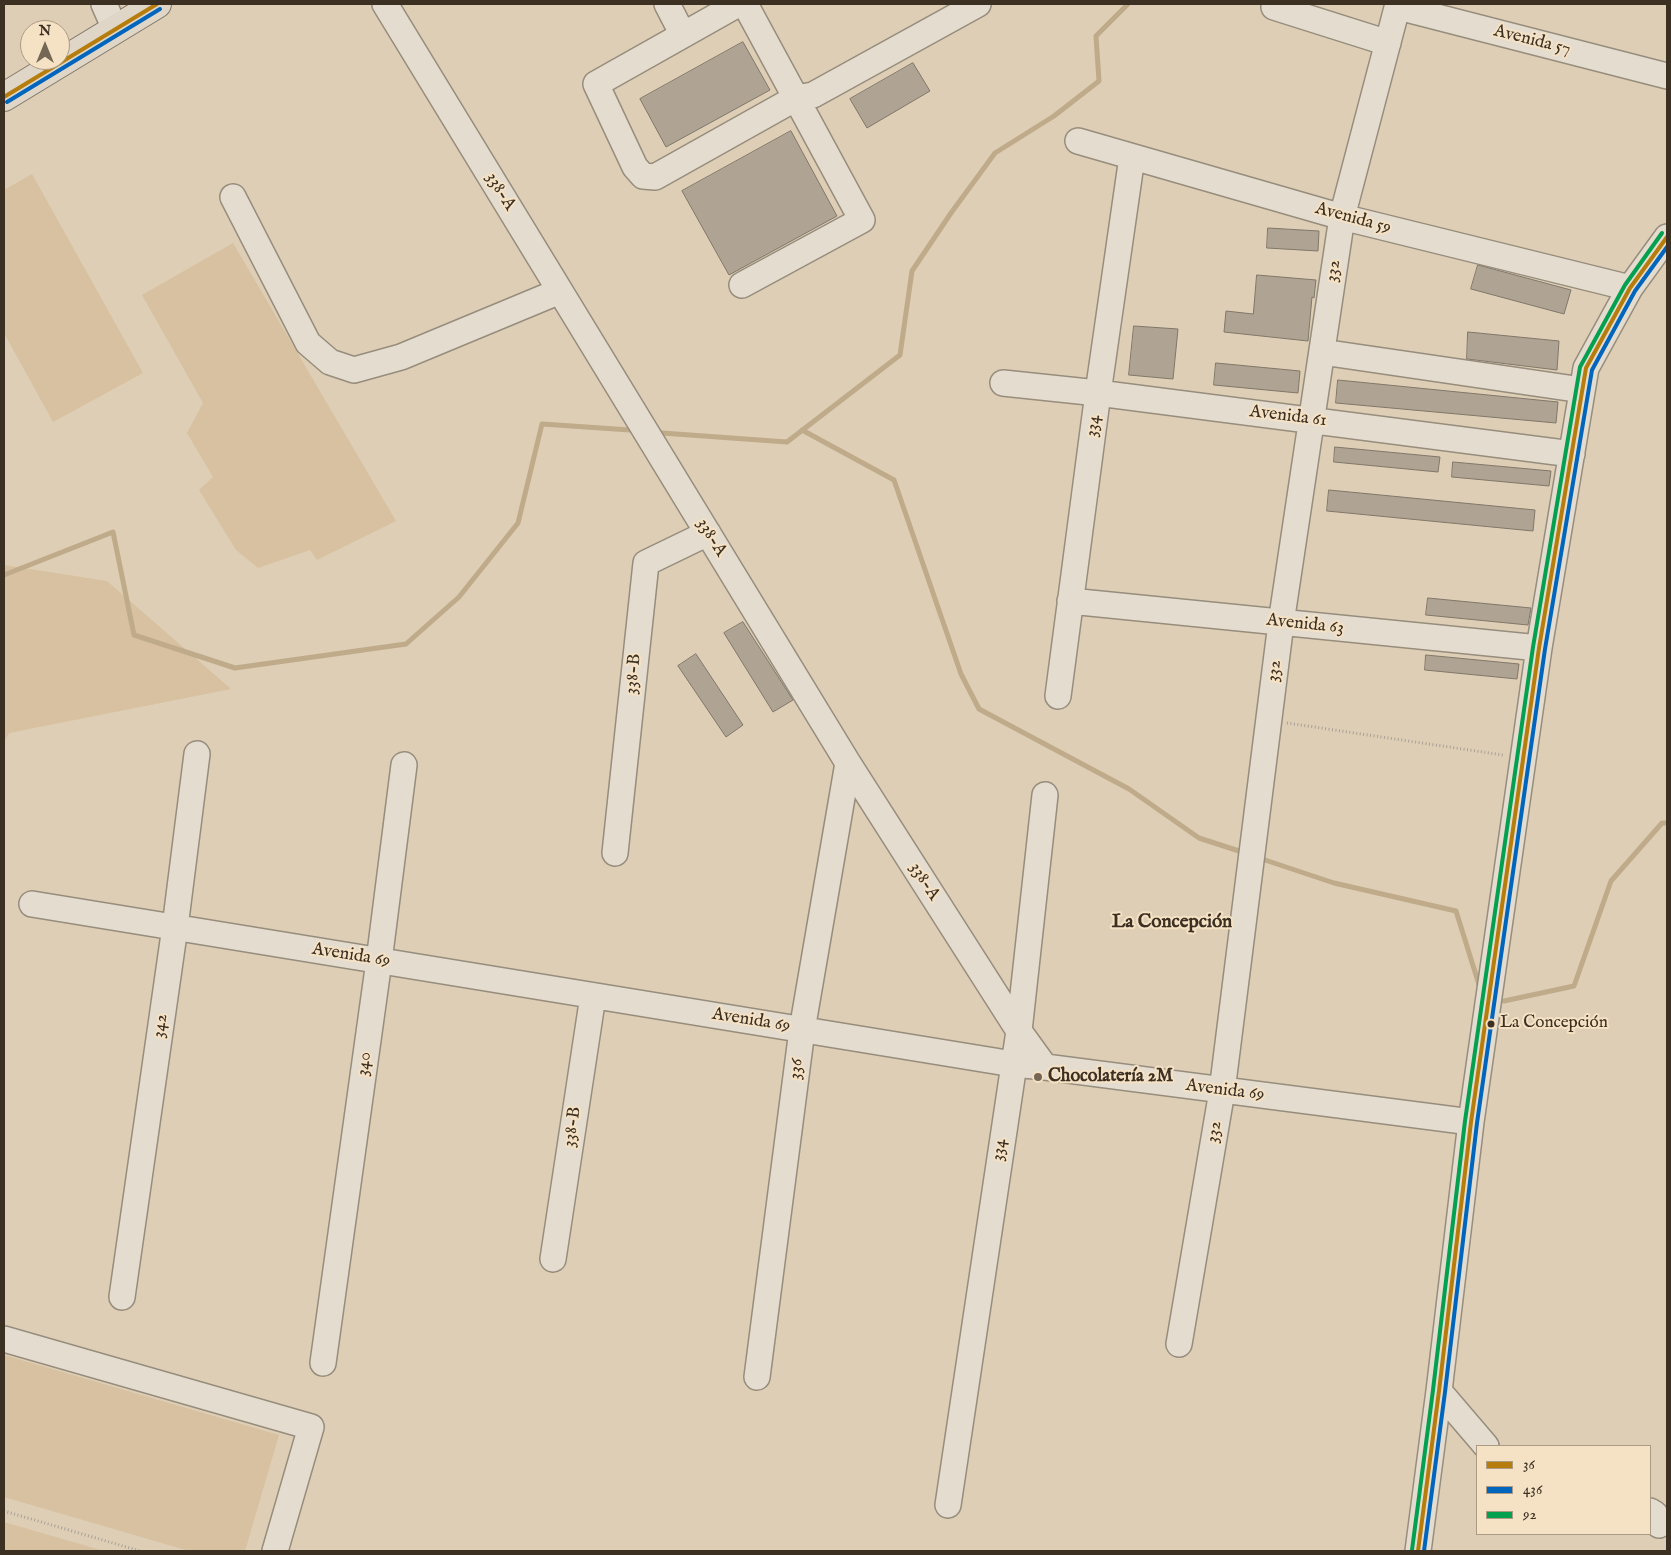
<!DOCTYPE html>
<meta charset="utf-8">
<style>
body{margin:0}
#map{position:relative;width:1671px;height:1555px;overflow:hidden;background:#deceb5;font-family:"IM FELL English",serif}
canvas{display:block}
.frame{position:absolute;inset:0;border:5px solid #3c3023;pointer-events:none}
.legend{position:absolute;left:1476px;top:1445px;width:175px;height:90px;box-sizing:border-box;background:#f5e1c4;border:1px solid #ab9a84;margin:0;padding:6px 9px;list-style:none;font-size:15px;color:#3c3023}
.legend li{display:flex;align-items:center;gap:10px;height:25px}
.legend b{width:25px;border:1px solid #ab9a84}
.north{position:absolute;left:20px;top:20px;width:50px;height:50px;box-sizing:border-box;background:#f5e1c4;border:1px solid #ab9a84;border-radius:50%;rotate:0deg;font-size:14px;font-weight:700;line-height:20px;text-align:center;color:#3c3023}
.north::after{content:'';display:block;margin:auto;width:18px;height:22px;background:#756756;clip-path:polygon(50% 0,100% 100%,50% 72%,0 100%)}
</style>
<div id="map">
<canvas width="1671" height="1555"></canvas>
<div class="frame"></div>
<ul class="legend">
<li><b style="height:6px;background:#b67d0c"></b>36</li>
<li><b style="height:6px;background:#0065bd"></b>436</li>
<li><b style="height:6px;background:#03a04f"></b>92</li>
</ul>
<div class="north">N</div>
</div>
<script>
const context = document.querySelector('canvas').getContext('2d');
context.lineJoin = 'round';
function fillPath(path, color) { context.fillStyle = color; context.fill(path, 'evenodd'); }
function stroke(path, color, width, dash) { context.strokeStyle = color; context.lineWidth = width; context.lineCap = dash ? 'butt' : 'round'; context.setLineDash(dash || []); context.stroke(path); }
function drawText(font, color, halo, rows, align = 'center') {
  context.font = font + ' "IM FELL English",serif'; context.lineWidth = 4; context.setLineDash([]); context.textBaseline = 'middle'; context.strokeStyle = halo; context.fillStyle = color; for (const [text, x, y, turn = 0] of rows) {
    context.save(); context.translate(x, y); context.rotate((+turn || 0) * Math.PI / 180); context.textAlign = isNaN(turn) ? turn : align; if (halo) context.strokeText(text, 0, 0); context.fillText(text, 0, 0); context.restore();
  }
}
const green = new Path2D(`
 M 32,174 L 143,373 L 53,422 L 4,333 L 4,190 Z
 M 233,243 L 396,521 L 317,560 L 310,550 L 258,568 L 236,550 L 199,490 L 213,477 L 187,433 L 203,403 L 142,295 Z
 M 4,565 L 107,581 L 231,689 L 9,733 L 4,742 Z
 M 4,1355 L 279,1435 L 245,1551 L 189,1551 L 4,1497 Z
 M 4,1522 L 104,1551 L 4,1551 Z`);
const stream = new Path2D(`
 M 802,430 L 894,480 L 961,674 L 979,709 L 1129,789 L 1199,838 L 1239,851
 M 662,433 L 787,442 L 900,355 L 912,271 L 951,213 L 995,153 L 1054,116 L 1099,81 L 1096,36 L 1128,4
 M 4,575 L 113,532 L 134,635 L 235,668 L 406,644 L 459,597 L 518,523 L 542,424 L 630,430
 M 1265,860 L 1334,883 L 1456,911 L 1480,988
 M 1504,1001 L 1574,986 L 1611,881 L 1662,823 L 1667,823`);
const building = new Path2D(`
 M 743,42 L 770,90 L 666,147 L 640,99 Z
 M 913,63 L 930,91 L 867,128 L 850,99 Z
 M 791,131 L 837,216 L 729,275 L 682,191 Z
 M 1268,228 L 1319,231 L 1318,251 L 1267,248 Z
 M 1478,265 L 1571,290 L 1564,314 L 1471,289 Z
 M 1257,275 L 1316,280 L 1314,298 L 1312,297 L 1308,341 L 1224,332 L 1226,311 L 1253,314 Z
 M 1134,326 L 1178,329 L 1173,379 L 1129,375 Z
 M 1468,332 L 1559,341 L 1557,370 L 1467,359 Z
 M 1216,363 L 1300,371 L 1298,393 L 1214,385 Z
 M 1338,380 L 1558,402 L 1556,423 L 1336,403 Z
 M 1335,447 L 1440,457 L 1438,472 L 1334,462 Z
 M 1453,462 L 1551,471 L 1549,486 L 1452,477 Z
 M 1329,490 L 1535,510 L 1533,531 L 1327,511 Z
 M 1428,598 L 1531,608 L 1528,625 L 1426,615 Z
 M 743,622 L 793,700 L 773,712 L 724,633 Z
 M 696,654 L 743,725 L 726,737 L 678,666 Z
 M 1426,655 L 1519,664 L 1517,679 L 1425,670 Z`);
const path = new Path2D(`
 M 1287,723 L 1503,755
 M 4,1511 L 140,1551`);
const minor = new Path2D(`
 M 104,4 L 115,29
 M 385,4 L 848,763 L 1019,1031 L 1045,1067
 M 667,4 L 683,35
 M 738,4 L 596,84 L 635,167 L 643,176 L 655,177 L 796,98 L 813,95 L 978,4
 M 1274,7 L 1388,43
 M 1398,7 L 1667,76
 M 1078,141 L 1342,217 L 1630,288
 M 233,197 L 308,343 L 330,362 L 354,370 L 401,357 L 560,291
 M 742,285 L 862,220 L 745,4
 M 1322,352 L 1582,390
 M 1003,383 L 1098,393 L 1572,454
 M 1070,601 L 1539,648
 M 1058,696 L 1098,393 L 1132,157
 M 615,853 L 646,563 L 708,533
 M 32,904 L 1013,1064 L 1045,1067 L 1471,1122
 M 553,1259 L 593,996
 M 122,1297 L 175,927 L 197,754
 M 4,1339 L 311,1427 L 275,1551
 M 1179,1344 L 1222,1091 L 1281,623 L 1342,217 L 1398,4
 M 323,1363 L 379,961 L 404,765
 M 757,1377 L 802,1030 L 848,763
 M 1439,1391 L 1486,1446
 M 948,1505 L 1019,1031 L 1045,795
 M 1650,1511 L 1655,1514 L 1659,1525
 M 1418,1551 L 1439,1391 L 1471,1122 L 1539,648 L 1586,368 L 1630,288 L 1667,237`);
const major = new Path2D(`
 M 4,97 L 157,4`);
const bus1 = new Path2D(`
 M 4,97 L 157,4
 M 1418,1551 L 1439,1391 L 1471,1122 L 1539,648 L 1586,368 L 1630,288 L 1667,237`);
const bus2 = new Path2D(`
 M 7,102 L 160,9
 M 1424,1551 L 1445,1392 L 1477,1123 L 1545,649 L 1592,370 L 1635,291 L 1667,247`);
const bus3 = new Path2D(`
 M 1412,1550 L 1433,1390 L 1465,1121 L 1533,647 L 1580,367 L 1625,285 L 1662,233`);
const markers = [
 [1491,1024,4.5,"#3c3023"],
 [1038,1077,5,"#756756"]
];
const busNames = [
 ["La Concepción",1500,1024]
];
const streetNames = [
 ["Avenida 57",1532,41,14],
 ["338-A",500,192,59],
 ["Avenida 59",1353,219,15],
 ["332",1334,271,-81],
 ["Avenida 61",1288,417,7],
 ["334",1094,426,-82],
 ["338-A",711,538,59],
 ["Avenida 63",1305,625,6],
 ["332",1275,671,-83],
 ["338-B",634,674,-84],
 ["338-A",924,882,58],
 ["Avenida 69",351,956,9],
 ["Avenida 69",751,1021,9],
 ["342",161,1026,-82],
 ["340",365,1064,-82],
 ["336",797,1069,-83],
 ["Avenida 69",1225,1091,7],
 ["338-B",573,1127,-81],
 ["332",1215,1132,-80],
 ["334",1000,1150,-82]
];
const poiNames = [
 ["Chocolatería 2M",1048,1077]
];
const neighbourhoodNames = [
 ["La Concepción",1172,923]
];
fillPath(green, '#d7c1a0');
stroke(stream, '#bfaa8a', 5);
fillPath(building, '#afa493');
stroke(building, '#807769', 1);
stroke(minor, '#978d7d', 28);
stroke(major, '#807769', 30);
stroke(path, '#a8a096', 3, [1, 2.5]);
stroke(minor, '#e4dccf', 25);
stroke(major, '#dfd6c8', 28);
stroke(bus1, '#b67d0c', 4);
stroke(bus2, '#0065bd', 4);
stroke(bus3, '#03a04f', 4);
for (const [x, y, r, color] of markers) { const dot = new Path2D(); dot.arc(x, y, r, 0, 2 * Math.PI); context.fillStyle = color; context.fill(dot); stroke(dot, '#f5e1c4', 2); }
drawText('17px', '#3c3023', '#f5e1c4', busNames, 'left');
drawText('18px', '#3c3023', '#f5e1c4', streetNames);
drawText('bold 18px', '#3c3023', '#f5e1c4', poiNames, 'left');
drawText('bold 19px', '#3c3023', '#f5e1c4', neighbourhoodNames);
</script>
